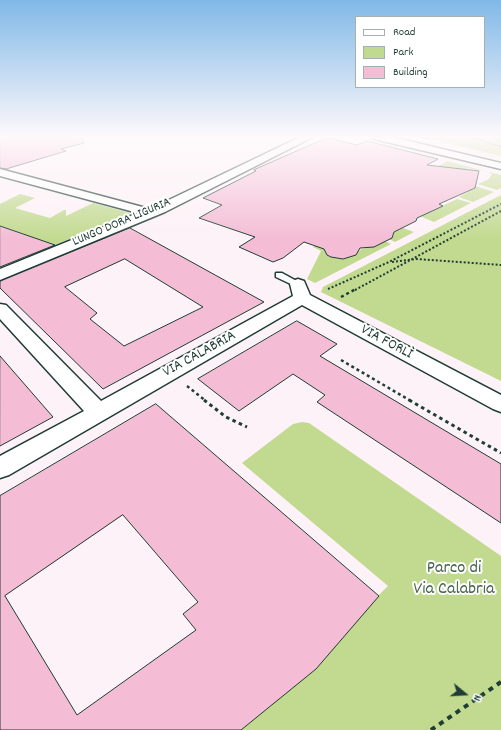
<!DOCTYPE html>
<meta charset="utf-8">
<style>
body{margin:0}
#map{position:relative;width:501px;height:730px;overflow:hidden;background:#fdf2f7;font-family:Dekko,sans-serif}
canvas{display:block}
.legend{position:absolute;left:355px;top:16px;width:130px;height:72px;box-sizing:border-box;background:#fff;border:1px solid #a5b1ae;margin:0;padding:5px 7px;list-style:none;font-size:12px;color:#1f3d34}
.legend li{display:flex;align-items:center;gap:8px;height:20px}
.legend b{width:20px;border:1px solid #a5b1ae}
.north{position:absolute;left:445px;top:674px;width:40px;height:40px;-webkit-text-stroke:3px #fff;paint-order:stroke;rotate:108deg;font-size:11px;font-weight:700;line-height:16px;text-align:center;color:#1f3d34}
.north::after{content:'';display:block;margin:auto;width:14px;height:18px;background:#1f3d34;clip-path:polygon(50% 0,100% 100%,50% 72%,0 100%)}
</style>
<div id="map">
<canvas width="501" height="730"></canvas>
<ul class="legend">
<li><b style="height:5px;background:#fff"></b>Road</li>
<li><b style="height:11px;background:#c2da90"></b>Park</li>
<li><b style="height:11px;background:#f4bdd5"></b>Building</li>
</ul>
<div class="north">N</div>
</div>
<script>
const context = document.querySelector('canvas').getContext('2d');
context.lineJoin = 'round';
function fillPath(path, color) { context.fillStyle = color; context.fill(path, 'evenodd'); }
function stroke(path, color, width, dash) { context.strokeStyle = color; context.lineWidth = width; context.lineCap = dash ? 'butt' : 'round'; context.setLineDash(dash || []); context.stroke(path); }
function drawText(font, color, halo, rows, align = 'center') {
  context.font = font + ' Dekko,sans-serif'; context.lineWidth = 4; context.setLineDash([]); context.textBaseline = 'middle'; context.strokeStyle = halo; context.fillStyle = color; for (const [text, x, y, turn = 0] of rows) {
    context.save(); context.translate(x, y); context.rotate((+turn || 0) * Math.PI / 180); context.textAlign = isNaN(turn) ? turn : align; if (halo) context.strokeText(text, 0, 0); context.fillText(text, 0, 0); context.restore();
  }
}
const green = new Path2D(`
 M 408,137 L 501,137 L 501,156 L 434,140 Z
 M 447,161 L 501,175 L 501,188 L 497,190 L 478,184 L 489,179 L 492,174 C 486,169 475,171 468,168 L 452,175 L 331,257 L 343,259 L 356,255 C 360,247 365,249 373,247 C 377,246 381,243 385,241 L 391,244 L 315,283 L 307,279 L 321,251 L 313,247 L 357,214 Z
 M 475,186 L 494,192 L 473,202 L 459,197 L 475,188 Z
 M 20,194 L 35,198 L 15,208 L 50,218 L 64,210 L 66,210 L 66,216 L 93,203 L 130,213 L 55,245 L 0,226 L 0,204 Z
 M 501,195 L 501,381 L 321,292 L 323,287 Z
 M 457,199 L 471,203 L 434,222 L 420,216 Z
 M 403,228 L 414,232 L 395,242 L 389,239 L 393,237 L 394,232 Z
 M 302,422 L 309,423 L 501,556 L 501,730 L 241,730 L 388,586 L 242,463 L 293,424 Z`);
const building = new Path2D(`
 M 0,137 L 83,137 L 84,143 L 61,149 L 66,151 L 6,169 L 0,168 Z
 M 327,138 L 357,145 L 367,141 L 438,159 L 427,165 L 479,171 L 475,188 L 439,204 L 443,206 L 417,218 L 416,221 L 394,232 L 392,238 L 374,247 L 360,248 L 356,255 L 343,259 L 331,257 L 327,255 L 324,249 L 304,242 L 283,258 L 273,262 L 239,247 L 255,237 L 199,218 L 222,205 L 203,198 L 256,171 L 254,170 Z
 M 0,226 L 55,245 L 0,267 Z
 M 130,228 L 264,302 L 103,389 L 0,288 L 0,281 ZM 125,259 L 203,307 L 124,346 L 90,319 L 97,313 L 65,287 Z
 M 297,321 L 337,344 L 320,356 L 501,464 L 501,523 L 317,402 L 325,395 L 293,374 L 239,411 L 198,379 Z
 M 0,356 L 53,417 L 0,446 Z
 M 156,404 L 379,596 L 316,669 L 241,730 L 0,730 L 0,496 ZM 123,515 L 198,602 L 183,614 L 196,630 L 77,715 L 5,596 Z`);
const pathFar4 = new Path2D(`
 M 472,137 L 501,147
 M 492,137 L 501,138`);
const pathFar3 = new Path2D(`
 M 392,262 L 417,259 L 501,265
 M 328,289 L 389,262 L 501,204
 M 355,290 L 501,211`);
const pathFar2 = new Path2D(`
 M 341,297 L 356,289
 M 341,360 L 411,401
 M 187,386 L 206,401`);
const pathFar1 = new Path2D(`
 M 204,400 L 226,417 L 247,427
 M 409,400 L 501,453`);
const path = new Path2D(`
 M 431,730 L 501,682`);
const lane = new Path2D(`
 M 276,273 L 282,273 L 302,284 L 298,286 L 295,286 L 276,277 Z`);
const street = new Path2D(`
 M 300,137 L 313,137 L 165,212 L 0,280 L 0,269 L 138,213 L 0,176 L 0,169 L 150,209 Z
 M 373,137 L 392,137 L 501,163 L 501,169 L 374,139 Z
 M 298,279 L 304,281 L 310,295 L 501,395 L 501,412 L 493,409 L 302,305 L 9,475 L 0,478 L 0,456 L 84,411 L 0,319 L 0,304 L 6,305 L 101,401 L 293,296 L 290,284 L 292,281 Z`);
const farStreetnames = [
 ["LUNGO DORA LIGURIA",122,223,-23]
];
const streetNames = [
 ["VIA FORLÌ",386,343,28],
 ["VIA CALABRIA",200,355,-29]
];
const nearParknames = [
 ["Parco di",454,570],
 ["Via Calabria",454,591]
];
fillPath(green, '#c2da90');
fillPath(building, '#f4bdd5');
stroke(building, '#1f3d34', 1);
stroke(lane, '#1f3d34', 3);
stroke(street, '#1f3d34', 3);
stroke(pathFar4, '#1f3d34', 1.5, [1.5, 1.5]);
stroke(pathFar3, '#1f3d34', 2, [2, 2]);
stroke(pathFar2, '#1f3d34', 2.5, [3, 3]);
stroke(pathFar1, '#1f3d34', 3, [3.5, 3.5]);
stroke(path, '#1f3d34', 4, [5, 5]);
fillPath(lane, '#fff');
fillPath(street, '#fff');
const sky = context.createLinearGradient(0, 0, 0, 239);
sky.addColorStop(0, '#81b8e7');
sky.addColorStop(0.57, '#fef9fb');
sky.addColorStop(1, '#fef9fb00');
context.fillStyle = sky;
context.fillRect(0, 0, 501, 239);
drawText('13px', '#1f3d34', '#fff', farStreetnames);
drawText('15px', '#1f3d34', '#fff', streetNames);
drawText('18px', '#48644b', '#fff', nearParknames);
</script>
